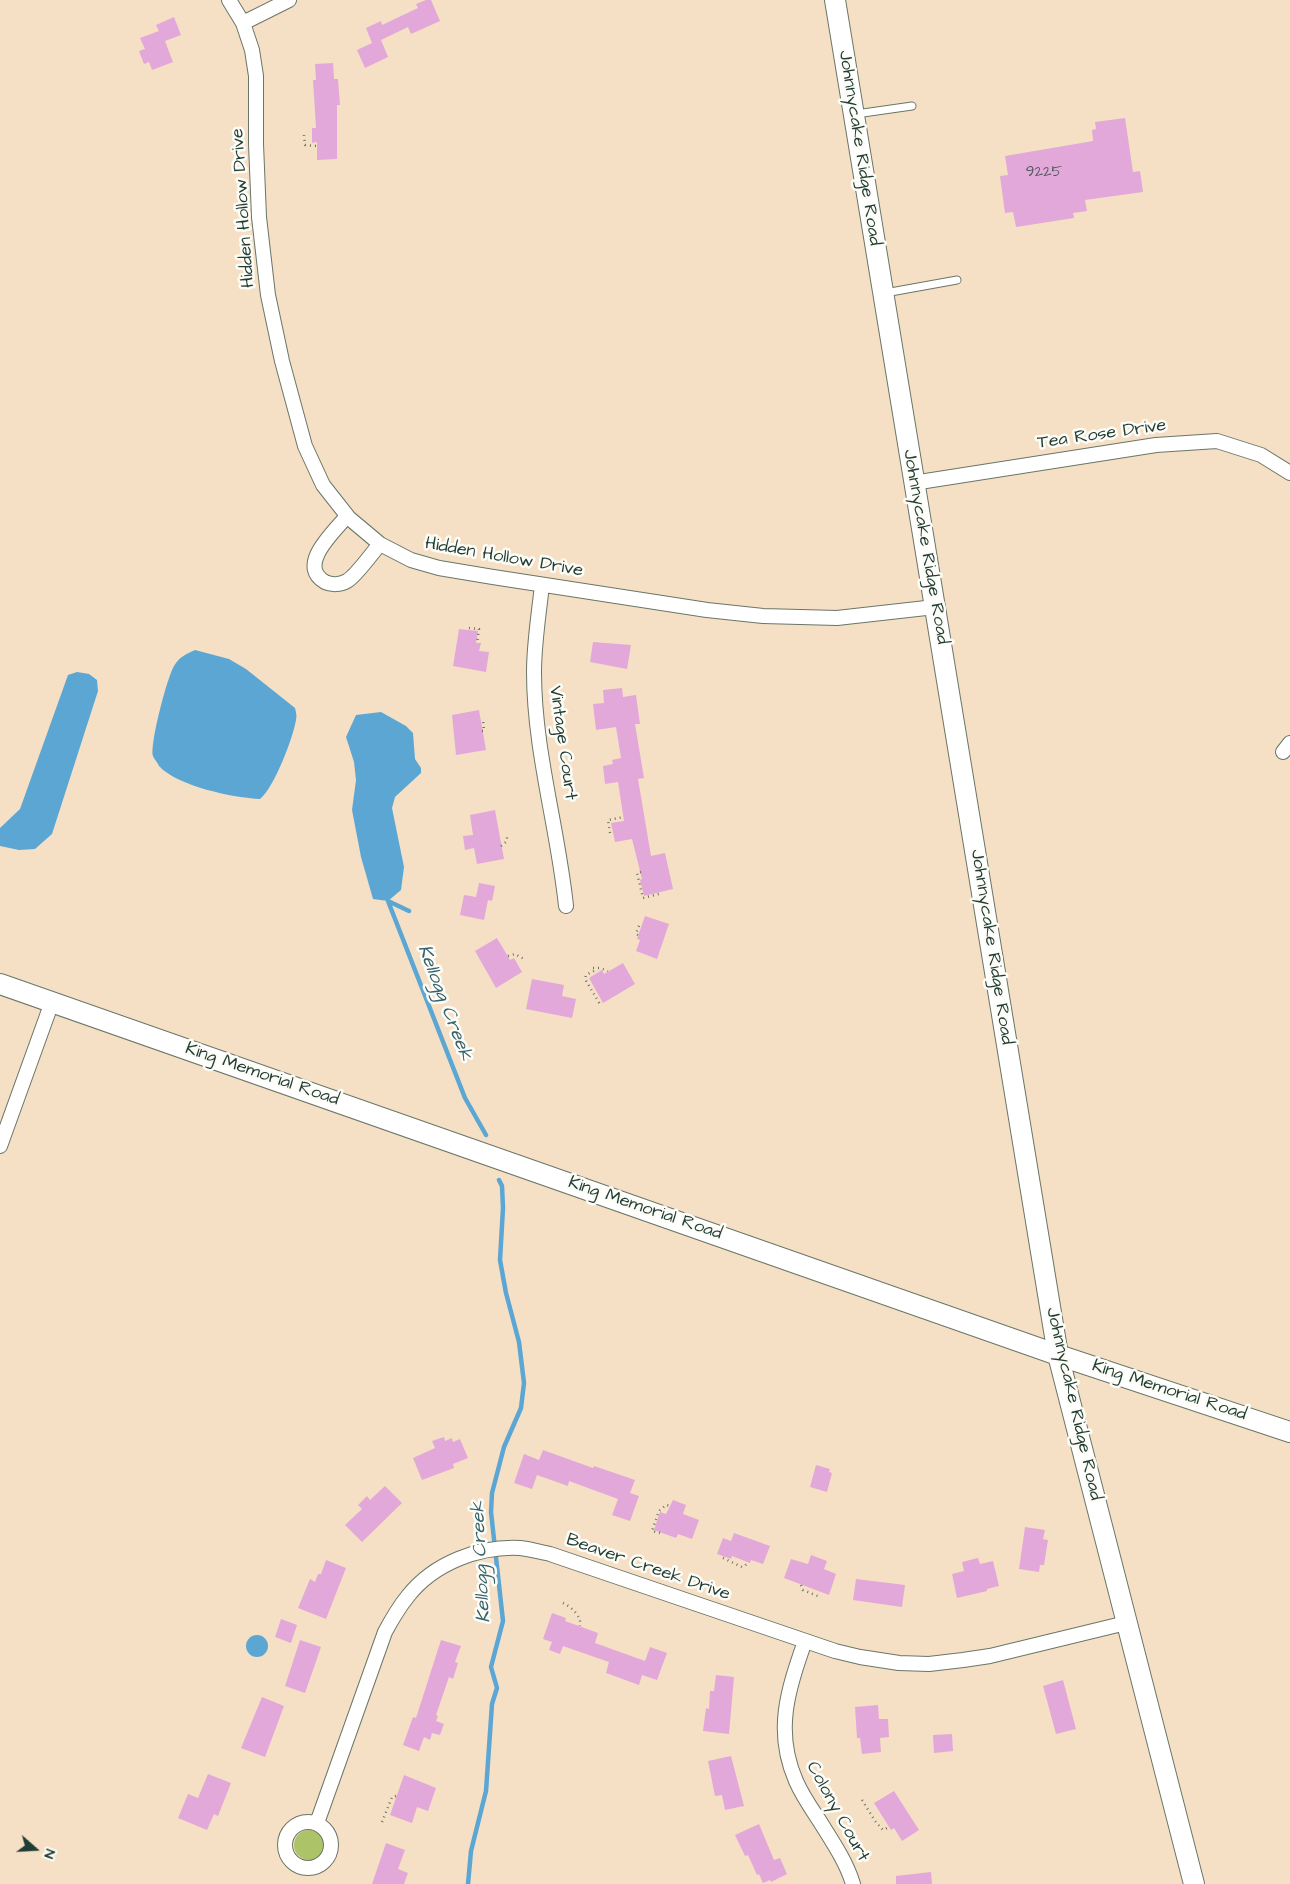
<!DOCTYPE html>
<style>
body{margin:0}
#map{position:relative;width:1290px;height:1884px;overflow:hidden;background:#f5e0c5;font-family:"Architects Daughter",sans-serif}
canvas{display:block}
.north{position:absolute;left:10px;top:1824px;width:50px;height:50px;-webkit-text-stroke:4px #fdfcf7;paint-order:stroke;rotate:109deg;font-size:14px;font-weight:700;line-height:20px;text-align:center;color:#1f3d34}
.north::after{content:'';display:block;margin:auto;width:18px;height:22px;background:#1f3d34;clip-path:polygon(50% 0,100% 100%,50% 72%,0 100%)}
</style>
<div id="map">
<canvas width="1290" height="1884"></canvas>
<div class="north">N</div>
</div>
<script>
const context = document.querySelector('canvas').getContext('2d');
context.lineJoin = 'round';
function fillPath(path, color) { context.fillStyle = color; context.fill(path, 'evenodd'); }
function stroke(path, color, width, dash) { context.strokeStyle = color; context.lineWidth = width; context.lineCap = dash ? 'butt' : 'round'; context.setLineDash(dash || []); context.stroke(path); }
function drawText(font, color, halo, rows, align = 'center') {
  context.font = font + ' "Architects Daughter",sans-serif'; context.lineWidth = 5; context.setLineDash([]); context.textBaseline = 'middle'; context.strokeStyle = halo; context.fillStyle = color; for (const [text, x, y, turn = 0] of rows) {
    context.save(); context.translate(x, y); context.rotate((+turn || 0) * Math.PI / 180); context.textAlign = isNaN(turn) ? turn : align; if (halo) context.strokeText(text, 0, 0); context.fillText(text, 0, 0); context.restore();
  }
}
const green = new Path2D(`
 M294 1845a15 15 0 1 1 30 0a15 15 0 1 1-30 0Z`);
const water = new Path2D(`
 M 195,650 L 229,659 L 246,669 L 295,708 C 296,712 297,716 296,720 C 293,738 274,788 260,799 C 234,798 177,786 159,766 C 158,763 154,759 153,756 C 150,743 167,678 174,666 C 179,657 186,654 195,650 Z
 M 77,672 L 89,674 L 97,680 L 98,691 L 52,834 L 35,849 L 19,850 L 0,846 L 0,828 L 20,809 L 68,675 Z
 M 381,712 L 406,726 L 413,733 L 415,759 L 421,768 L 421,773 L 395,797 L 392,808 L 404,867 L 401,890 L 388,901 L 373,899 L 361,857 L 352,810 L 356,780 L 354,762 L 346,737 L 356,715 Z
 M246 1646a11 11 0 1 1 22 0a11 11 0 1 1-22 0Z`);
const stream = new Path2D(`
 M 409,911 L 388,901 L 465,1098 L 486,1135
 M 468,1884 L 471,1851 L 486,1791 L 492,1704 L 497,1688 L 491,1667 L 503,1621 L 491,1512 L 492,1493 L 504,1447 L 521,1408 L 524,1383 L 519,1342 L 506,1293 L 500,1260 L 503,1208 L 502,1186 L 499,1180`);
const building = new Path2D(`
 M 426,0 L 431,0 L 440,21 L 411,34 L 408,27 L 381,40 L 388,57 L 365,68 L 357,50 L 372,43 L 366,28 L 381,21 L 382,25 L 418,8 L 416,4 Z
 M 174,17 L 181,35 L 165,41 L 173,62 L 152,70 L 149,62 L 144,64 L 139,51 L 145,49 L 140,38 L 159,31 L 156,25 Z
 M 333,63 L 334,79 L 338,79 L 340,105 L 337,105 L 337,159 L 317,160 L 317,142 L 312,143 L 312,128 L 316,128 L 313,80 L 316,80 L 315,64 Z
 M 1125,118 L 1133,172 L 1140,171 L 1143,192 L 1085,200 L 1087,211 L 1073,213 L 1074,218 L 1016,227 L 1013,212 L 1005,213 L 1000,176 L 1008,175 L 1005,156 L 1093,141 L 1092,130 L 1096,129 L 1095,122 Z
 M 459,629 L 478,631 L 476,643 L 481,643 L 479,651 L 489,652 L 486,672 L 453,666 Z
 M 593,642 L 631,645 L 627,669 L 590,662 Z
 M 622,688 L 623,697 L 636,695 L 640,724 L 635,724 L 644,778 L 638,779 L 651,856 L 665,853 L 673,889 L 644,896 L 640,880 L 642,879 L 632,839 L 615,842 L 611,823 L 624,821 L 618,782 L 605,784 L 603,766 L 613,764 L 612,760 L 621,758 L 616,727 L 596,730 L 593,704 L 604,703 L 603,690 Z
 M 479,710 L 486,750 L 456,755 L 452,715 Z
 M 495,810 L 504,859 L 477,864 L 474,848 L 465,850 L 463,836 L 473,835 L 470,815 Z
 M 479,883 L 495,886 L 492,901 L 488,900 L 484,920 L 460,915 L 464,895 L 476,897 Z
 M 645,916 L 669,924 L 657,959 L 636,951 L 640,940 L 637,939 Z
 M 497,938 L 510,960 L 514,958 L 522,972 L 496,988 L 475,951 Z
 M 623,963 L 635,984 L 603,1003 L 589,978 L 602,970 L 604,974 Z
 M 532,979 L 564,985 L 562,996 L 576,999 L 572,1018 L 526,1009 Z
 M 444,1437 L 445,1441 L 452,1438 L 453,1442 L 460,1439 L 468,1458 L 453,1464 L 454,1468 L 422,1480 L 413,1458 L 435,1448 L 432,1441 Z
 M 543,1450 L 593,1468 L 594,1466 L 635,1480 L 630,1493 L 639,1496 L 630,1521 L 612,1515 L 618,1499 L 569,1481 L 568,1486 L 537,1475 L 532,1489 L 514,1483 L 524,1454 L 539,1460 Z
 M 816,1465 L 830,1469 L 829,1472 L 832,1473 L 827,1492 L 810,1487 Z
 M 385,1486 L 402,1503 L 362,1542 L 345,1525 L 362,1509 L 358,1505 L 367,1496 L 370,1500 Z
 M 673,1500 L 686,1505 L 683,1514 L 699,1520 L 692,1539 L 678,1534 L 676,1538 L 654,1530 L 660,1512 L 666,1514 Z
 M 1025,1527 L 1045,1530 L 1043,1539 L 1048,1540 L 1044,1565 L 1040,1565 L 1039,1572 L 1019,1569 Z
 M 734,1533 L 770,1546 L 763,1564 L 751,1560 L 750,1563 L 732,1556 L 731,1559 L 717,1554 L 723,1538 L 731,1541 Z
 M 811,1555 L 827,1561 L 824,1569 L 836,1574 L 829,1595 L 784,1578 L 791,1559 L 808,1564 Z
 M 978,1558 L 980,1564 L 993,1561 L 999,1586 L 987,1589 L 987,1591 L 957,1598 L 952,1574 L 964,1571 L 962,1562 Z
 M 326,1560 L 346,1568 L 326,1619 L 298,1608 L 310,1579 L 315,1582 L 318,1574 L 321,1574 Z
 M 856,1579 L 905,1585 L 902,1607 L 853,1600 Z
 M 552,1613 L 566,1618 L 565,1621 L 598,1633 L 595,1643 L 645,1661 L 650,1647 L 667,1653 L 657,1680 L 642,1675 L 639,1685 L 606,1673 L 609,1662 L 563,1646 L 560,1654 L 549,1650 L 552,1642 L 543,1639 Z
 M 281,1619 L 297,1625 L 291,1643 L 275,1637 Z
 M 300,1640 L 321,1647 L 305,1693 L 285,1686 Z
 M 441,1640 L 461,1646 L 455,1662 L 458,1663 L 453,1679 L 449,1677 L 436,1715 L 438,1716 L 436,1721 L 444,1724 L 440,1735 L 432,1733 L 430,1740 L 424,1737 L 419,1751 L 403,1745 L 413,1717 L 416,1718 Z
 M 716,1675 L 734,1677 L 729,1734 L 703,1731 L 706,1708 L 709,1709 L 710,1691 L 714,1691 Z
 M 1063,1680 L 1076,1729 L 1056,1734 L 1043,1686 Z
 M 262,1697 L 284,1706 L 265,1757 L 241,1748 Z
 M 878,1705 L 879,1719 L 888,1719 L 889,1737 L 880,1738 L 881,1752 L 862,1754 L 860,1738 L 857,1738 L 855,1707 Z
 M 952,1734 L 953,1751 L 934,1753 L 933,1735 Z
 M 731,1756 L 744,1806 L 725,1810 L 722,1795 L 715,1796 L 708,1761 Z
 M 208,1774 L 231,1783 L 218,1816 L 214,1814 L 207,1830 L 178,1818 L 188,1794 L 198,1798 Z
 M 404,1775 L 436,1788 L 428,1811 L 417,1807 L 412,1823 L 390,1815 Z
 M 894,1791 L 919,1830 L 902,1841 L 894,1828 L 891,1830 L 874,1803 Z
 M 759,1824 L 774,1860 L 780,1858 L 787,1874 L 771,1882 L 770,1880 L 763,1883 L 759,1874 L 757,1875 L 748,1855 L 745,1856 L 735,1835 Z
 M 386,1843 L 405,1850 L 398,1869 L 408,1873 L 404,1884 L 372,1884 Z
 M 931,1872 L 932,1884 L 896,1884 L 896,1876 Z`);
const path = new Path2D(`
 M 304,135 L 305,145 L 317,146
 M 469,628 L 479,629 L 477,643
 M 482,731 L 484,731 L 483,719
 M 610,833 L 608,820 L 624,817
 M 501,846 L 506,842 L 508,834
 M 641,872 L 637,873 L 643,898 L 659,894
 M 638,935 L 636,934 L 640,923
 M 508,956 L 515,954 L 524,959
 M 593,968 L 600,968 L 608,971
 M 594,971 L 586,975 L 585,979 L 601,1006
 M 660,1533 L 652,1531 L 659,1511 L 666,1505 L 671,1506
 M 723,1558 L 742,1567 L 745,1566 L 748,1562
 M 801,1585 L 803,1590 L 820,1597
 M 563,1603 C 572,1607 582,1617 580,1626
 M 862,1800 L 875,1821 L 883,1830 L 889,1827
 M 382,1822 L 392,1797 L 396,1796`);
const lane = new Path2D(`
 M 856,114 L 912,106
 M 885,293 L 957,280`);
const street = new Path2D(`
 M 229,0 L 243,23 L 252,50 L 256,76 L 256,144 L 259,217 L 268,295 L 282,361 L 305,446 L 323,485 L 349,518 L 380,544 L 411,560 L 439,568 L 493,577 L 707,610 L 763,616 L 837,618 L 935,607
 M 243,23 L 289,0
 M 913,483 L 1156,445 L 1217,441 L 1261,455 L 1290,473
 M 347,516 C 335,531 296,565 325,582 C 331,585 340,585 347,581 C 356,576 372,553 380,544
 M 542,585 C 539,613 534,643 534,672 C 534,751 558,828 566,906
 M 1283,752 L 1290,743
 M 0,1146 L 52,1002
 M 805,1641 C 788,1690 774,1731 796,1781 C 802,1795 811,1808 819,1820 C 832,1841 846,1861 853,1884
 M285 1845a23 23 0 1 1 46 0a23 23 0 1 1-46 0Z
 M 317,1823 L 385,1632 C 392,1619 399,1607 408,1596 C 434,1563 479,1546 520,1548 C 530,1549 540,1552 550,1554 L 835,1651 L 860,1657 L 899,1663 L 929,1664 L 963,1660 L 990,1656 L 1126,1623`);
const secondary = new Path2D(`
 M 835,0 L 1058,1355 L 1194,1884
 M 0,984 L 1058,1355 L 1290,1432`);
const numberNames = [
 ["9225",1044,173]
];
const streetNames = [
 ["Johnnycake Ridge Road",859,148,81],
 ["Hidden Hollow Drive",244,208,-94],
 ["Tea Rose Drive",1102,435,-8],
 ["Johnnycake Ridge Road",925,547,80],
 ["Hidden Hollow Drive",504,558,10],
 ["Vintage Court",562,743,82],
 ["Johnnycake Ridge Road",991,947,81],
 ["King Memorial Road",262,1075,19],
 ["King Memorial Road",645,1209,19],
 ["King Memorial Road",1169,1391,18],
 ["Johnnycake Ridge Road",1073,1404,77],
 ["Beaver Creek Drive",648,1568,19],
 ["Colony Court",837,1812,61]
];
const waterNames = [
 ["Kellogg Creek",444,1003,69],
 ["Kellogg Creek",482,1562,-93]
];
fillPath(green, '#adc368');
fillPath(water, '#5ca6d4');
stroke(stream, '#5ca6d4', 4.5);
fillPath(building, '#e2a8d9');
stroke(lane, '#6a7667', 9);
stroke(street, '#6a7667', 16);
stroke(secondary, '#6a7667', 22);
stroke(path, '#6a7667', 2.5, [1, 4]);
stroke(lane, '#fff', 7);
stroke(street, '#fff', 14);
stroke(secondary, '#fff', 20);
drawText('15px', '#50585d', null, numberNames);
drawText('18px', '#1f3d34', '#fdfcf7', streetNames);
drawText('italic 19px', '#34626c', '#fdfcf7', waterNames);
</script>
